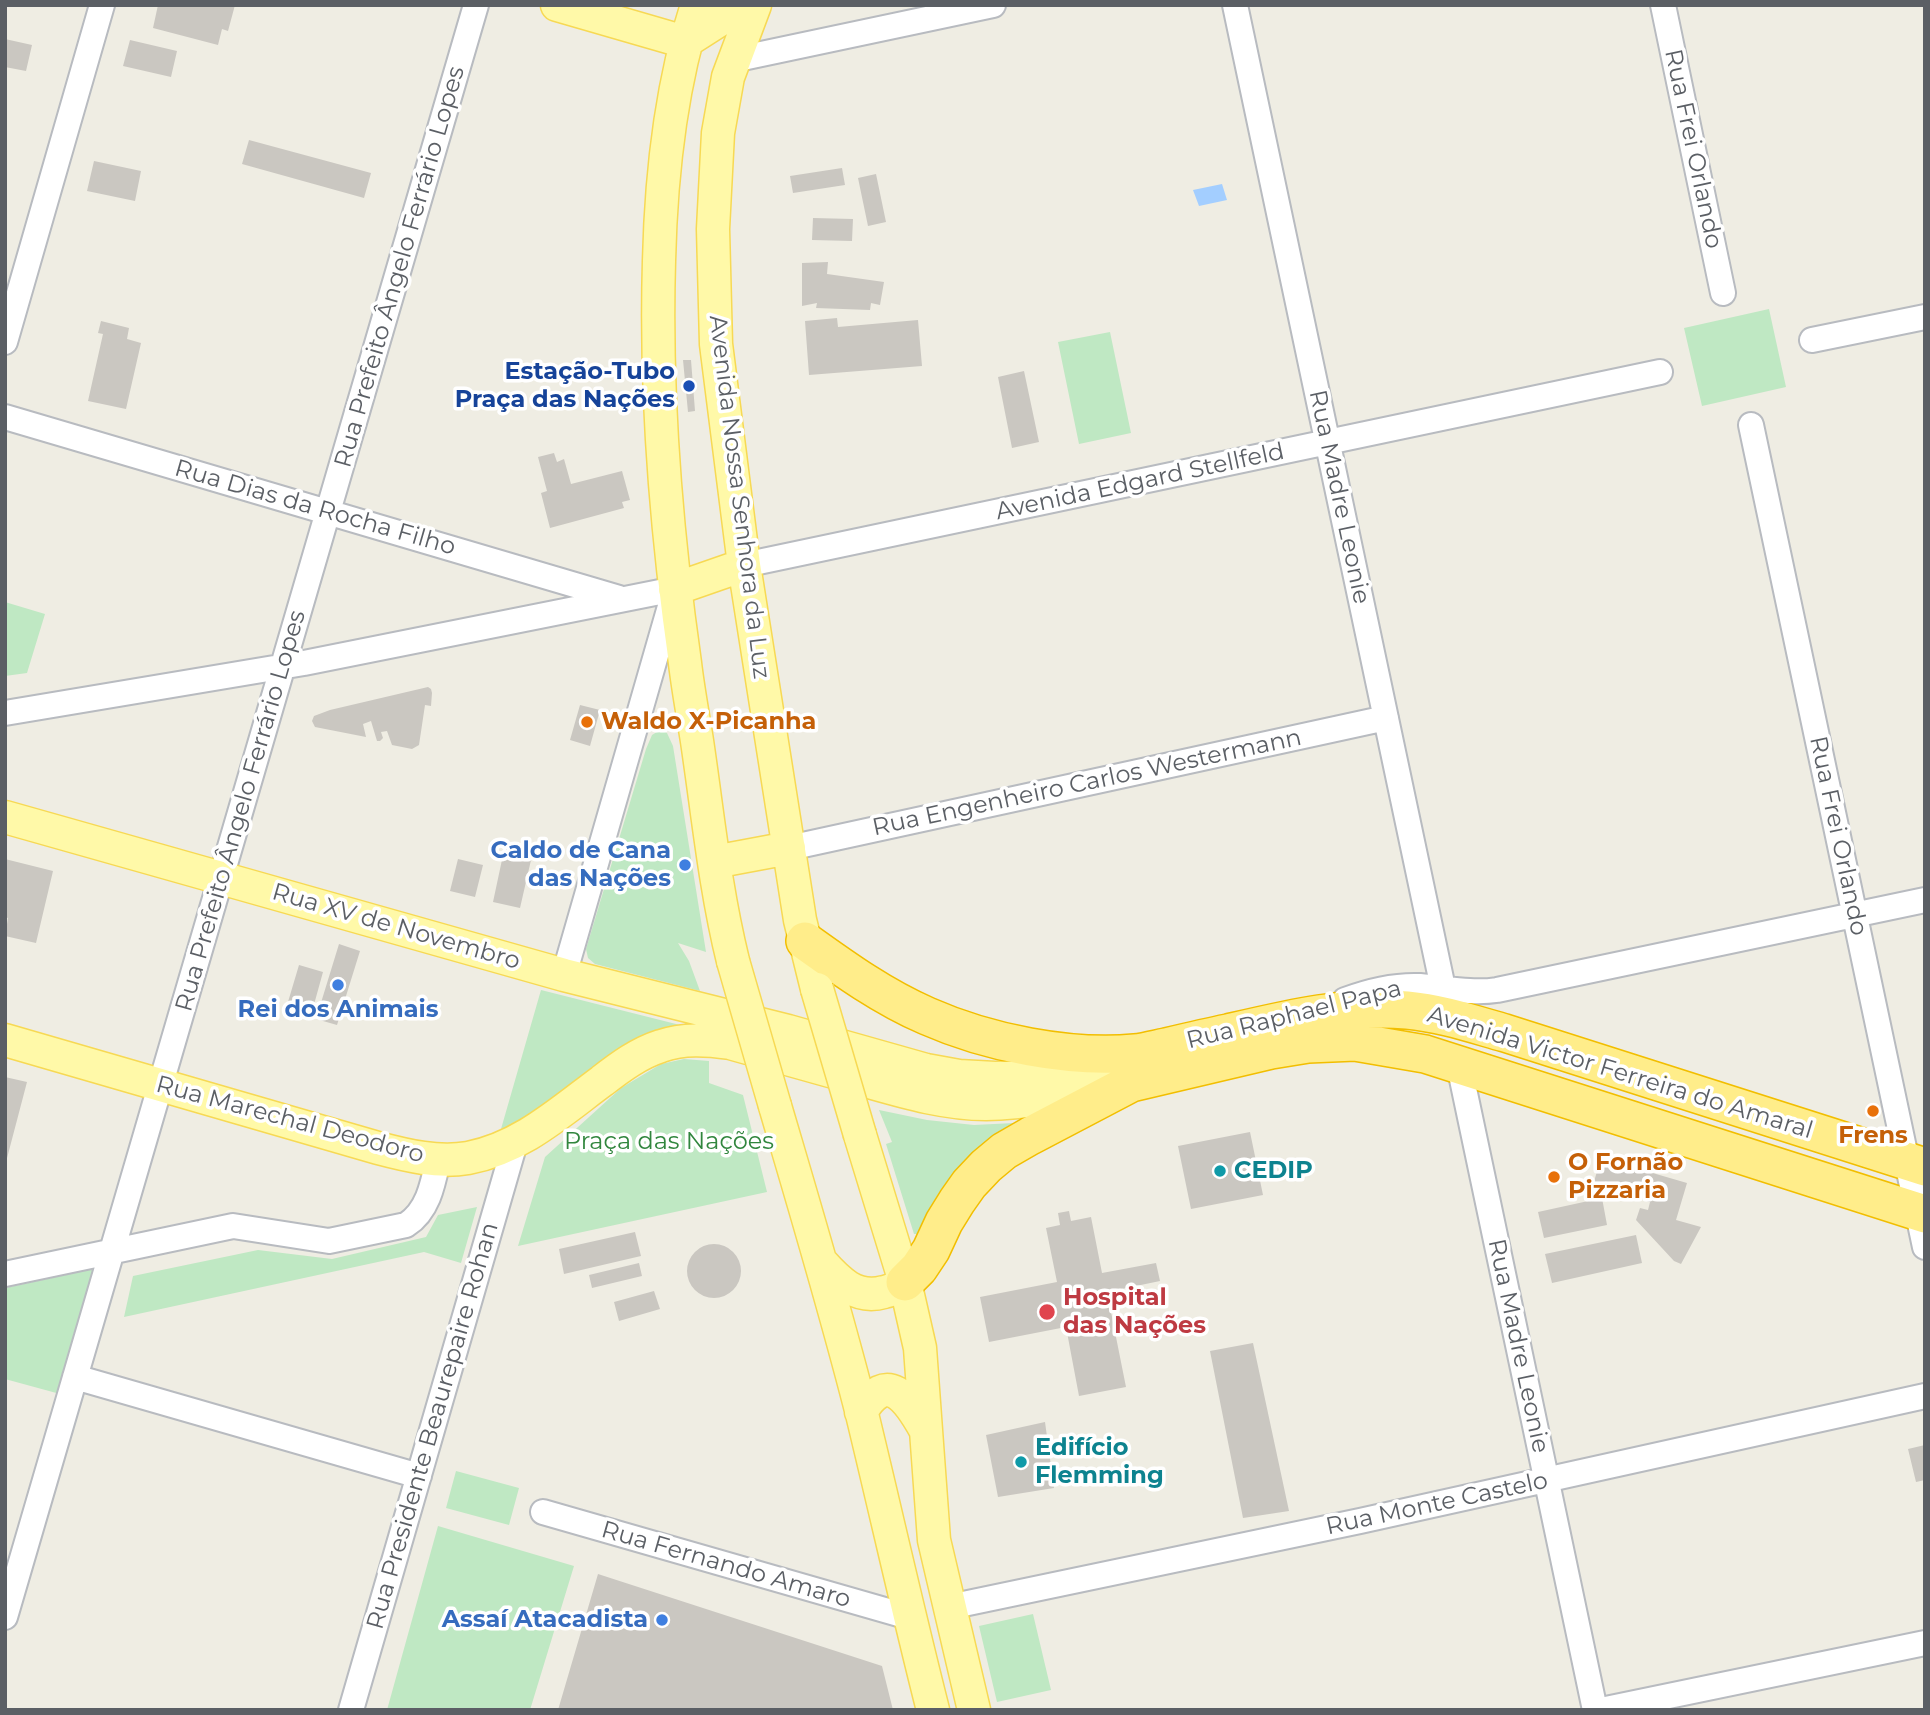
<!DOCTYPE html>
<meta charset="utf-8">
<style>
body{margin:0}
#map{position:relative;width:1930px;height:1715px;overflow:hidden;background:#efede3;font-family:Montserrat,sans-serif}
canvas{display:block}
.frame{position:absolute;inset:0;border:7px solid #5b5f65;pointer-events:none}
</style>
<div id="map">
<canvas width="1930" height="1715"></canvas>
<div class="frame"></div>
</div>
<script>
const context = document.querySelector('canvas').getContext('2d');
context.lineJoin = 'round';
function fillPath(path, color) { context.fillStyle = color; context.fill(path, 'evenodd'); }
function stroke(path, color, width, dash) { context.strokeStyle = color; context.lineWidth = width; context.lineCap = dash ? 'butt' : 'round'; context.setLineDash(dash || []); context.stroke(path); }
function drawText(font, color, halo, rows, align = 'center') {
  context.font = font + ' Montserrat,sans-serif'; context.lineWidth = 7; context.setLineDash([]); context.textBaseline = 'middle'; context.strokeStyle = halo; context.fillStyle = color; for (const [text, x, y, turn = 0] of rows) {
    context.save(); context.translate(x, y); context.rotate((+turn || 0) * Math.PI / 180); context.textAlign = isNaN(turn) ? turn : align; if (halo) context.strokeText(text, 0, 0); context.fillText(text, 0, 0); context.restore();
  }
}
const green = new Path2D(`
 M 1769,309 L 1786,387 L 1702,406 L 1684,328 Z
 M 1110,332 L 1131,433 L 1079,444 L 1058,342 Z
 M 5,602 L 45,614 L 27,673 L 5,676 Z
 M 660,730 L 667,733 L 673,746 L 706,952 L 678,943 L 689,961 L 700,991 L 595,964 L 588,958 L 586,949 L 646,749 L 652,735 Z
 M 541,990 L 684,1026 L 519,1124 L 501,1129 Z
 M 684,1059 L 709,1061 L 709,1083 L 743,1095 L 767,1192 L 518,1246 L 545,1157 L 621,1088 L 661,1064 Z
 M 879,1110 L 927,1120 L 974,1125 L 1014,1123 C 984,1143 954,1168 935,1199 C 929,1210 924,1223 919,1234 L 914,1234 L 886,1144 L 892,1142 Z
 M 477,1207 L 461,1263 L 424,1252 L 124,1317 L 133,1276 L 258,1250 L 332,1259 L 426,1237 L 438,1215 Z
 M 98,1268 L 60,1394 L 5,1379 L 5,1288 Z
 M 456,1471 L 519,1488 L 509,1525 L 446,1508 Z
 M 438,1526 L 574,1566 L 530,1710 L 387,1710 Z
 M 1033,1614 L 1051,1690 L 997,1702 L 979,1626 Z`);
const water = new Path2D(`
 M 1222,184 L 1227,200 L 1199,206 L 1193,190 Z`);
const building = new Path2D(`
 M 158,5 L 235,5 L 228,31 L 222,29 L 218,45 L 153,28 Z
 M 5,39 L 32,45 L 26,71 L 5,67 Z
 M 130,40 L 177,51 L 171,77 L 123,66 Z
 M 249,140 L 371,173 L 364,198 L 242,164 Z
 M 94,161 L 141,171 L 135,201 L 87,191 Z
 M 842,168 L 845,185 L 793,193 L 790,176 Z
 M 876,174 L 886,222 L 868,226 L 858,178 Z
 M 813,218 L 853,219 L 852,241 L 812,240 Z
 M 828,262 L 827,274 L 884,282 L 880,305 L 871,303 L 870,310 L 816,308 L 817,303 L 802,306 L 802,263 Z
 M 837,318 L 838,327 L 918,320 L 922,366 L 809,375 L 805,321 Z
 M 101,321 L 129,328 L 127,339 L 141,343 L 126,409 L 88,401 L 103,334 L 98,333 Z
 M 683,360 L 691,360 L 695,411 L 688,412 Z
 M 1024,371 L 1039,442 L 1012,448 L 998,377 Z
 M 554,453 L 557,462 L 564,459 L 571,484 L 622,471 L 630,500 L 622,502 L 624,508 L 550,528 L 541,493 L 547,491 L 538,457 Z
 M 428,687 L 431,689 L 432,693 L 431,706 L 425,705 L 419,745 L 412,749 L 392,745 L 387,731 L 381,732 L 383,738 L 380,741 L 377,741 L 371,721 L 363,724 L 366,737 L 315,727 L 312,721 L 314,716 L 330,710 Z
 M 580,705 L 600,710 L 590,746 L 570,740 Z
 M 506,841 L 534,847 L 520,908 L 493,902 Z
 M 5,859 L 53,871 L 36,943 L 5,936 L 8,918 L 5,917 Z
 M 458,859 L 483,865 L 475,897 L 450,891 Z
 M 339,944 L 360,951 L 337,1025 L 316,1019 Z
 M 299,965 L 323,972 L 310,1019 L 285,1012 Z
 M 5,1077 L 27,1082 L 6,1162 L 5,1162 Z
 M 1250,1132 L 1263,1195 L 1191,1209 L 1178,1146 Z
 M 1601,1158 L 1687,1183 L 1676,1220 L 1701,1227 L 1681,1264 L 1674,1261 L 1636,1220 L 1640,1208 L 1648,1210 L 1650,1202 L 1593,1185 Z
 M 1602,1198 L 1607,1225 L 1544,1238 L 1538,1212 Z
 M 1069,1211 L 1071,1221 L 1091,1217 L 1102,1273 L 1156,1263 L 1160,1281 L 1107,1292 L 1126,1387 L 1079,1396 L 1066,1327 L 989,1342 L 980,1297 L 1057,1282 L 1046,1228 L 1060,1225 L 1058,1213 Z
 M 635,1232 L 641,1256 L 564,1274 L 559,1249 Z
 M 1636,1235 L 1642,1263 L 1552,1283 L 1545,1254 Z
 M687 1271a27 27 0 1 1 54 0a27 27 0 1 1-54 0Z
 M 639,1263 L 642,1276 L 592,1288 L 589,1275 Z
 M 654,1291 L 660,1309 L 619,1321 L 614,1302 Z
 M 1253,1343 L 1289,1511 L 1243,1518 L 1210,1351 Z
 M 1045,1422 L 1054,1488 L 998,1497 L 986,1435 Z
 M 1925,1445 L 1925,1480 L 1916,1482 L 1908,1449 Z
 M 598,1574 L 882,1666 L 893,1710 L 558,1710 Z`);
const minor = new Path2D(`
 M 1235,5 L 1443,988
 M 1663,5 L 1723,293
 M 733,60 L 993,5
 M 1812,340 L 1925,317
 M 5,342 L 102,5
 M 5,417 L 619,598
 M 1751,425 L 1925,1247
 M 744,565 L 1660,372
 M 5,713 L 304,663 L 675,589 L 564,975
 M 789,848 L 1386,718
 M 1345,1000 C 1369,991 1396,985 1420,986 C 1446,988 1471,994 1497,990 L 1925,900
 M 1459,1065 L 1595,1710
 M 5,1274 L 233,1226 L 329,1241 L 406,1225 C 428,1211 433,1184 438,1160
 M 75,1377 L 419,1476
 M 543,1512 L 909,1617
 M 949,1607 L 1360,1521 L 1925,1396
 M 5,1617 L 476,5
 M 351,1710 L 515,1143
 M 1601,1710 L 1925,1643`);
const major = new Path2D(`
 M 557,5 L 685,42
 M 697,5 C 670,88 661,175 659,261 C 655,395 666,530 685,663 C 688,689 693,715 697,741 C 708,815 715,888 733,961
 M 755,5 L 728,77 L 718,133 L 713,229 L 716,344 L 744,565 L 800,920 L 817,989
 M 685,42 L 743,5
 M 675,589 L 744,565
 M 5,817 L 564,975 L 788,1031 L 926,1070 L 959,1076 L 995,1078 L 1029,1077 L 1061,1071 L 1107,1060
 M 714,862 L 789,848
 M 5,1040 L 378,1148 C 408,1156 438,1163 468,1158 C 521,1148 560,1112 602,1081 C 620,1067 639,1053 661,1046 C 684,1038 707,1040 730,1043 C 772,1055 813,1066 855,1078 C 898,1090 941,1104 986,1104 C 1028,1103 1068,1095 1109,1087
 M 775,1106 C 805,1208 836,1311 862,1414 C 886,1513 908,1612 933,1710
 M 860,1135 L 905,1282 L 920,1348 L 934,1540 L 974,1710
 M 821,1262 C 838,1281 856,1300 884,1292 C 891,1291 899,1286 905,1282
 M 861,1412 C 887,1368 908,1399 925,1429`);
const highway = new Path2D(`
 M 805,941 C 844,969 883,997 927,1016 C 988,1043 1069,1059 1135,1053 C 1145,1052 1156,1049 1166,1047 C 1187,1042 1208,1037 1228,1033 C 1288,1019 1345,1005 1407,1010 C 1440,1013 1473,1024 1505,1033 L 1925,1167
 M 905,1282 L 919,1268 L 931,1250 L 944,1222 L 957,1201 L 969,1184 L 986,1166 L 1004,1151 L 1030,1136 L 1131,1083 L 1271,1050 L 1308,1044 L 1355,1042 L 1425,1054 L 1925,1214`);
const majorBridge = new Path2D(`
 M 733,961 L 775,1106
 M 817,989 L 860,1135`);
const markers = [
 [689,386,7,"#1a4fb4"],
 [587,722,7,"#e8710a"],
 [685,865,7,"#3f7fe0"],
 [338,985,7,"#3f7fe0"],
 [1873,1111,7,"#e8710a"],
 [1220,1171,7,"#0f9aa8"],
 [1554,1177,7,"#e8710a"],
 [1047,1312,9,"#e0444e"],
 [1021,1462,7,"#0f9aa8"],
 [662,1620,7,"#3f7fe0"]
];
const streetNames = [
 ["Rua Frei Orlando",1693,149,78],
 ["Rua Prefeito Ângelo Ferrário Lopes",400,267,-74],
 ["Avenida Edgard Stellfeld",1140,482,-12],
 ["Avenida Nossa Senhora da Luz",739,497,83],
 ["Rua Madre Leonie",1339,497,78],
 ["Rua Dias da Rocha Filho",315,508,16],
 ["Rua Engenheiro Carlos Westermann",1087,783,-12],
 ["Rua Prefeito Ângelo Ferrário Lopes",241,811,-74],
 ["Rua Frei Orlando",1838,836,78],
 ["Rua XV de Novembro",396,927,16],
 ["Rua Raphael Papa",1294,1015,-14],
 ["Avenida Victor Ferreira do Amaral",1620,1073,17],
 ["Rua Marechal Deodoro",290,1120,15],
 ["Rua Madre Leonie",1518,1346,78],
 ["Rua Presidente Beaurepaire Rohan",433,1426,-74],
 ["Rua Monte Castelo",1437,1504,-12],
 ["Rua Fernando Amaro",726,1565,16]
];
const transitNames = [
 ["Estação-Tubo",675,372],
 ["Praça das Nações",675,400]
];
const foodNames = [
 ["Waldo X-Picanha",601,722],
 ["Frens",1873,1136,"center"],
 ["O Fornão",1568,1163],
 ["Pizzaria",1568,1191]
];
const shopNames = [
 ["Caldo de Cana",671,851],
 ["das Nações",671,879],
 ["Rei dos Animais",338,1010,"center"],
 ["Assaí Atacadista",648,1620]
];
const parkNames = [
 ["Praça das Nações",669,1142]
];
const cultureNames = [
 ["CEDIP",1234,1171],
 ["Edifício",1035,1448],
 ["Flemming",1035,1476]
];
const healthNames = [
 ["Hospital",1063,1298],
 ["das Nações",1063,1326]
];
fillPath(green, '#bfe8c3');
fillPath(water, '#a3ceff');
fillPath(building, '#cac7c1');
stroke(minor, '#b8bbc0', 28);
stroke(major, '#f7d954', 35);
stroke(highway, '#f2be00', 40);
stroke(minor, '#fff', 24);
stroke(major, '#fff9a8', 32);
stroke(highway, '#ffed8a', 37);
stroke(majorBridge, '#f7d954', 35, []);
stroke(majorBridge, '#fff9a8', 32);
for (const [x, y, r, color] of markers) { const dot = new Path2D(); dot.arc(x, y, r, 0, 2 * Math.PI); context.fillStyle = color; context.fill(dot); stroke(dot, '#fff', 2.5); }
drawText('24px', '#5b5f65', '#fff', streetNames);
drawText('bold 24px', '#164399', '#fff', transitNames, 'right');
drawText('bold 24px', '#c56008', '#fff', foodNames, 'left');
drawText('bold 24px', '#366cbe', '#fff', shopNames, 'right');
drawText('24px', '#31863e', '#fff', parkNames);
drawText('bold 24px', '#0d838f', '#fff', cultureNames, 'left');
drawText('bold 24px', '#be3a42', '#fff', healthNames, 'left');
</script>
